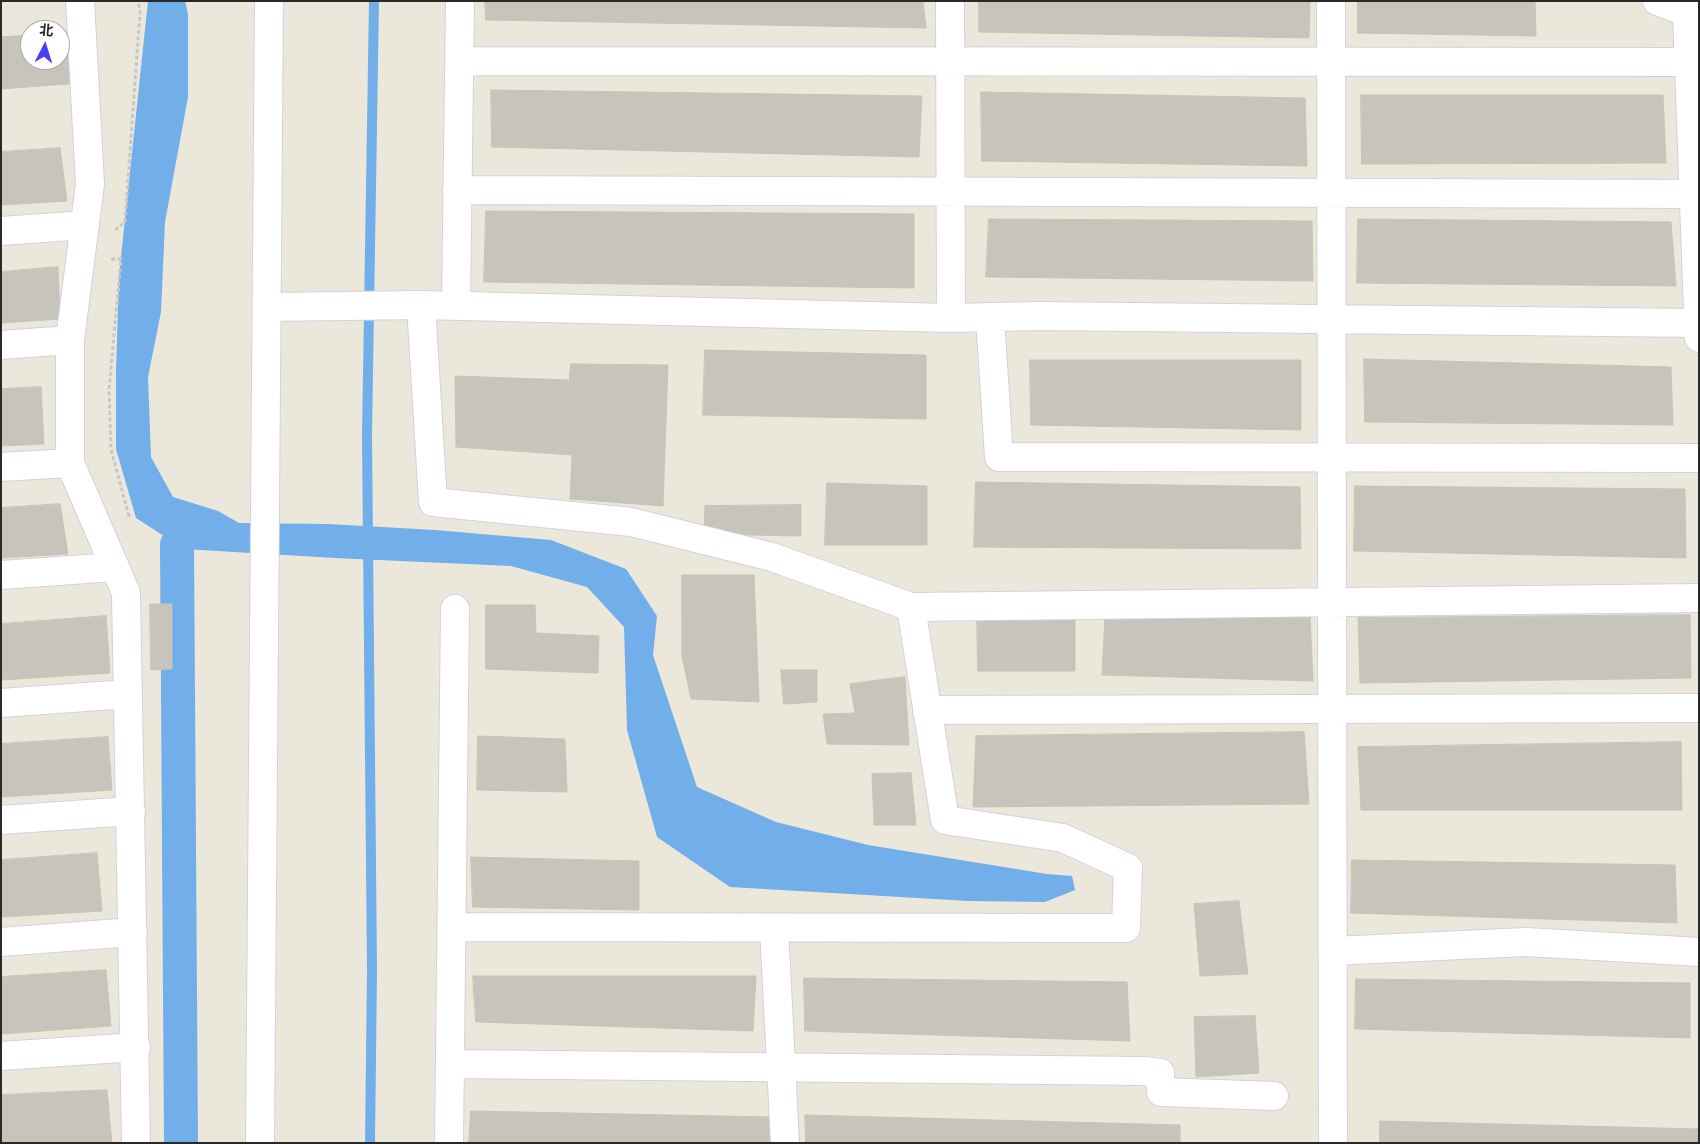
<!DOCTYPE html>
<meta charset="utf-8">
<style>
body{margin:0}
#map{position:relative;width:1700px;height:1144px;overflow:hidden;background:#ebe8db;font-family:Karla,"Noto Sans SC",sans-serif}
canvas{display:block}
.frame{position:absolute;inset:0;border:2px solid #292929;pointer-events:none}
.north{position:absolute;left:20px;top:20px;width:50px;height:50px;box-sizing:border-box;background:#fff;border:1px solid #a9a9a9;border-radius:50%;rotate:5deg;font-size:14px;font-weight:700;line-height:20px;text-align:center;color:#292929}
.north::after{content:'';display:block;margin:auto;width:18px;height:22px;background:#473ff4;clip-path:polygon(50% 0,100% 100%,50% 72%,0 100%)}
</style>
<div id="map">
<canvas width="1700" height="1144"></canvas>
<div class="frame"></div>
<div class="north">北</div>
</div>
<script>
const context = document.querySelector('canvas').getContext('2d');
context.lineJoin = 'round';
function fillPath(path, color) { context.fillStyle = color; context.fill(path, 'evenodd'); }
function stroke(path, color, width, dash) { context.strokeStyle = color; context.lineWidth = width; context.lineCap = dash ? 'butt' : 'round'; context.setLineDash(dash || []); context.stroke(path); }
const water = new Path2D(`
 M 148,1 L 185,1 L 188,14 L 188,97 L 165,222 L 161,312 L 148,377 L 151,457 L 173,497 L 218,511 L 239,523 L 328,524 L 435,530 L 551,540 L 626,569 L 657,616 L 653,655 L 697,787 L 776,822 L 868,845 L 1047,874 L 1072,876 L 1075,890 L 1045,902 L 968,901 L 730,887 L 657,837 L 627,730 L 624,627 L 587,587 L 511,566 L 335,558 L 184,549 L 136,518 L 116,449 L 116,370 L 119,276 Z`);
const stream = new Path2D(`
 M 370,1143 L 372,970 L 367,435 L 374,1`);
const canal = new Path2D(`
 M 177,545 L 181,1143`);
const building = new Path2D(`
 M 485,1 L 923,1 L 926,28 L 486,20 Z
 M 979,1 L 1310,1 L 1309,38 L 979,32 Z
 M 1358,1 L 1535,1 L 1536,36 L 1358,33 Z
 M 75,33 L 80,83 L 1,89 L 1,37 L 30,35 L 30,60 L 60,60 L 60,34 Z
 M 491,90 L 922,96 L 919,157 L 492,147 Z
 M 981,92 L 1305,98 L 1307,166 L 982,161 Z
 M 1361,95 L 1663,95 L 1666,163 L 1362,164 Z
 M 60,148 L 67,201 L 1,205 L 1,152 Z
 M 486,211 L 914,214 L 914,288 L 484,282 Z
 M 989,219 L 1312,221 L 1313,281 L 986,277 Z
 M 1358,219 L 1671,222 L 1676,286 L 1357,283 Z
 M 58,267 L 60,319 L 1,323 L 1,272 Z
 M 705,350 L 926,355 L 926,419 L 703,415 Z
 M 1364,359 L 1671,367 L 1673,425 L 1365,422 Z
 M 1030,360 L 1301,360 L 1301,430 L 1031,425 Z
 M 571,364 L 668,365 L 663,506 L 570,499 L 572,455 L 456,447 L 455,376 L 569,380 Z
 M 41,387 L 44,444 L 1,446 L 1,389 Z
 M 976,482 L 1300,487 L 1301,549 L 974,547 Z
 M 827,483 L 927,486 L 927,545 L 825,545 Z
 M 1355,486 L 1685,489 L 1686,558 L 1354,551 Z
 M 60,504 L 68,554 L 1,558 L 1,508 Z
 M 801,505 L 801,536 L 704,534 L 705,506 Z
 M 682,575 L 754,575 L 759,702 L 691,699 L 682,656 Z
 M 150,604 L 172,604 L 172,669 L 151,670 Z
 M 486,605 L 535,605 L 536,633 L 599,636 L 598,673 L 486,669 Z
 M 977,613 L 1075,615 L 1075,671 L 978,671 Z
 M 1690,615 L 1691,678 L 1360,683 L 1358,618 Z
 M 106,616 L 110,673 L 1,680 L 1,624 Z
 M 1310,616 L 1313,681 L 1102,675 L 1105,617 Z
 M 781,670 L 817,670 L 817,702 L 784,704 Z
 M 905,677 L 909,745 L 827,744 L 823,714 L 855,713 L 850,684 Z
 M 1304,732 L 1309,804 L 973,807 L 976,736 Z
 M 478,736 L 565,739 L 567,792 L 477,790 Z
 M 108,737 L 112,790 L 1,797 L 1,744 Z
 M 1681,742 L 1682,810 L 1361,810 L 1358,747 Z
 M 911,773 L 916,825 L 874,825 L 872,774 Z
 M 97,853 L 102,911 L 1,917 L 1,860 Z
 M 471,857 L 639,861 L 639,910 L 473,907 Z
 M 1352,860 L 1675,865 L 1677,923 L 1351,913 Z
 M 1239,901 L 1248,974 L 1200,976 L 1194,904 Z
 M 106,970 L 111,1026 L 1,1034 L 1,977 Z
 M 473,976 L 756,976 L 753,1031 L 476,1022 Z
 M 804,978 L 1127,982 L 1130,1041 L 805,1031 Z
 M 1356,979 L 1690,983 L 1690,1038 L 1355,1029 Z
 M 1255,1016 L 1259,1073 L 1196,1077 L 1194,1017 Z
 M 107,1090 L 112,1143 L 1,1143 L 1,1095 Z
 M 471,1111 L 771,1117 L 769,1143 L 469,1143 Z
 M 805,1115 L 1180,1125 L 1180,1143 L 806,1143 Z
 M 1380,1121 L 1699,1129 L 1699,1143 L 1380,1143 Z`);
const path = new Path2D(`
 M 115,230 L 125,222 L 140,12 L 138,1
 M 111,259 L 121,259 L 109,390 L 111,450 L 129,516 L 126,518`);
const minor = new Path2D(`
 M 80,1 L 90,184 L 70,340 L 70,463 L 126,593 L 136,1143
 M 950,1 L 951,318
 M 1331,1 L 1333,1143
 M 1657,1 L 1699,17
 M 1687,13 L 1699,338
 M 459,61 L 1689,62
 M 457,190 L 1699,194
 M 1,231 L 85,225
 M 421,305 L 951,318 L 1037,316 L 1699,323
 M 456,305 L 460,1
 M 267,307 L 421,305 L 433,502 L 631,522 L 772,557 L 911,607 L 945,820 L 1063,838 L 1128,868 L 1126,928 L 452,927
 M 990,317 L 999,457 L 1699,458
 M 1,345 L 70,340
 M 1,467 L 70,463
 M 1,575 L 115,567
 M 911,607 L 1699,598
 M 1,703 L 128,694
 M 927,710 L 1699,708
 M 1,820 L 131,811
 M 774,928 L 785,1143
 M 1,942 L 133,932
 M 1333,951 L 1526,942 L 1699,952
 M 1,1056 L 136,1047
 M 450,1064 L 1145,1071 L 1160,1073 L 1161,1092 L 1274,1096
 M 449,1143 L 455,609`);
const tertiary = new Path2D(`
 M 260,1143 L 269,1`);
fillPath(water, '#71aeea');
stroke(stream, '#71aeea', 10);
stroke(canal, '#71aeea', 34);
fillPath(building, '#c6c4bb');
stroke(building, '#c6c4b5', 1);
stroke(minor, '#d1d0e1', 30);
stroke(tertiary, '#d1d0e1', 30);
stroke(path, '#c7c7c7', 3, [4, 2.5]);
stroke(minor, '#fff', 28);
stroke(tertiary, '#fff', 28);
</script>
